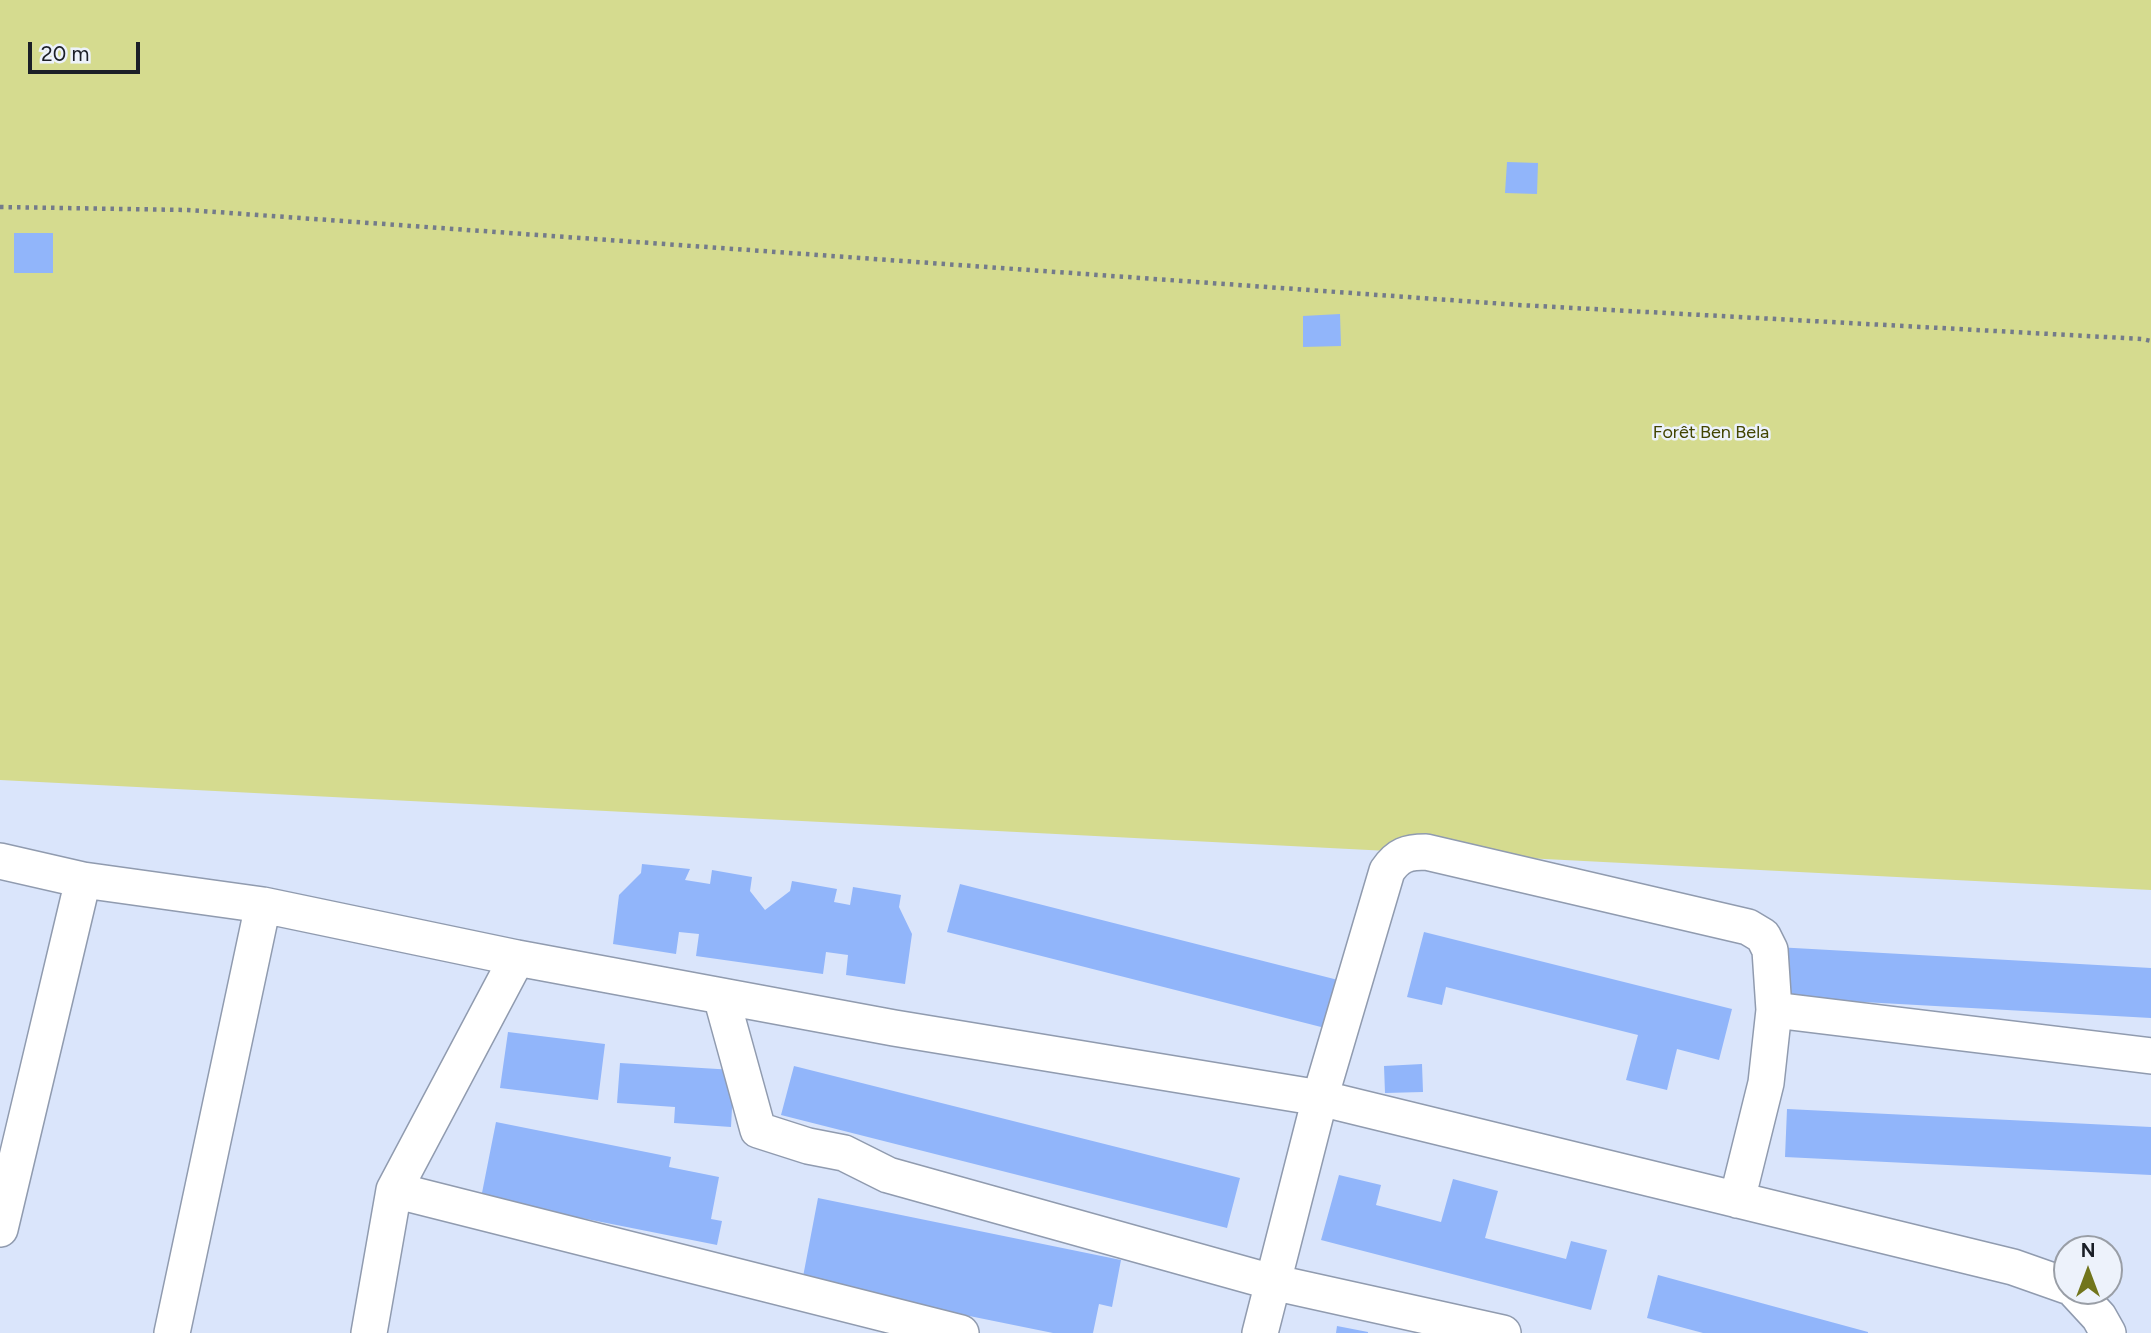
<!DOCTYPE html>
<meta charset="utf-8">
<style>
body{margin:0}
#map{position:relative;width:2151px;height:1333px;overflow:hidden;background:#dae5fb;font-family:Figtree,sans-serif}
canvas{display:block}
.north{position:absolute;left:2053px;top:1235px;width:70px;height:70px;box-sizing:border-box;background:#edf2fb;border:2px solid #999ea6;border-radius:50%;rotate:0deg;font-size:19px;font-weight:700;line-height:28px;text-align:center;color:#1b1f27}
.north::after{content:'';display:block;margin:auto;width:24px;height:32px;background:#71751c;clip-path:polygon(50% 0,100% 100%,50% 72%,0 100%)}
.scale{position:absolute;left:28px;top:42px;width:112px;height:32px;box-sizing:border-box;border:4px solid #1b1f27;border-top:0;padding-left:9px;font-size:21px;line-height:24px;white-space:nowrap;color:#1b1f27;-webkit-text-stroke:5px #edf2fb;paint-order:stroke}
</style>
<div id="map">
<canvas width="2151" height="1333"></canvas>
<div class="north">N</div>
<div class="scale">20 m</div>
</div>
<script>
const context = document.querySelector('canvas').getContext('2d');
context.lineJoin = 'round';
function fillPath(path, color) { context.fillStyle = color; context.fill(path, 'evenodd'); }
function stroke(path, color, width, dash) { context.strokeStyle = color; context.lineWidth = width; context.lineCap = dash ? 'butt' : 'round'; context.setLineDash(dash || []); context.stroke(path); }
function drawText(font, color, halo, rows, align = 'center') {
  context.font = font + ' Figtree,sans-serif'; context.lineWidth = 5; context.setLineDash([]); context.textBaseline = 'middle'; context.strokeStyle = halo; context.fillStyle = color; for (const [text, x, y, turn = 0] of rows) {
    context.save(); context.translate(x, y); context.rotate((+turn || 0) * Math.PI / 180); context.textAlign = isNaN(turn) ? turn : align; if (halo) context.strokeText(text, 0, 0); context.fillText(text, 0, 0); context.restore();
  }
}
const green = new Path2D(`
 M 0,0 L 2151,0 L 2151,890 L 0,780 Z`);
const building = new Path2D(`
 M 1507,162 L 1538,163 L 1537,194 L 1505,193 Z
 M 14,233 L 53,233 L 53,273 L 14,273 Z
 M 1340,314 L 1341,346 L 1303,347 L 1303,316 Z
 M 642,864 L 690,869 L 685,880 L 710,884 L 712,870 L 752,877 L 750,891 L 765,910 L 790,891 L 792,881 L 837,889 L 834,902 L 850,905 L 853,887 L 901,895 L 899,907 L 912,934 L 905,984 L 846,975 L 848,955 L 826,952 L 823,974 L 696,956 L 699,934 L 679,932 L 676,954 L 613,944 L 619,895 L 641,873 Z
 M 960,884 L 1342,981 L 1329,1029 L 947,932 Z
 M 1424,932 L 1732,1009 L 1719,1060 L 1677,1049 L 1667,1090 L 1626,1080 L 1638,1035 L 1446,987 L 1442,1005 L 1407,997 Z
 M 1776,947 L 2151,968 L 2151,1018 L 1773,997 Z
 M 508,1032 L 605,1044 L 598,1100 L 500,1088 Z
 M 620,1063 L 734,1070 L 731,1127 L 674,1123 L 675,1107 L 617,1103 Z
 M 1422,1064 L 1423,1092 L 1385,1093 L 1384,1066 Z
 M 794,1066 L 1240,1178 L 1227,1228 L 781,1115 Z
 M 1787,1109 L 2151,1127 L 2151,1175 L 1785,1157 Z
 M 496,1122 L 671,1157 L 669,1167 L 719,1177 L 711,1219 L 722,1221 L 717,1245 L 481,1198 Z
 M 1339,1175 L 1381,1185 L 1376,1205 L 1441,1222 L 1453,1179 L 1498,1191 L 1485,1238 L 1566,1259 L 1571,1241 L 1607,1250 L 1591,1310 L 1321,1240 Z
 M 818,1198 L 1121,1260 L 1112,1307 L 1099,1304 L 1093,1333 L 1053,1333 L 802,1282 Z
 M 1658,1275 L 1868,1332 L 1868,1333 L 1703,1333 L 1647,1318 Z
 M 1337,1326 L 1368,1332 L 1368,1333 L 1336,1333 Z`);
const path = new Path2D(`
 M 0,207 L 188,210 L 1519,305 L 2142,339 L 2151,341`);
const minor = new Path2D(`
 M 0,861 L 83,880 L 263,905 L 517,958 L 894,1028 L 1320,1098 L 2013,1267 L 2067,1286
 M 721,996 L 758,1130 L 808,1146 L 844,1153 L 888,1175 L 1272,1282 L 1503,1333
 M 1774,1010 L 2151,1056
 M 394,1190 L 961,1333
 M 0,1229 L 83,880
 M 2075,1291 L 2099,1317 L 2108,1333
 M 172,1333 L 263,905
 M 369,1333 L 394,1190 L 517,958
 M 1260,1333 L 1320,1098 L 1387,871 C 1398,855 1407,852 1426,852 L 1748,927 L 1763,936 L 1770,950 L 1774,1010 L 1766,1083 L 1737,1200`);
const parkNames = [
 ["Forêt Ben Bela",1711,433]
];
fillPath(green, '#d5db8f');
fillPath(building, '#91b5fa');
stroke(minor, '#909baf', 38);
stroke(path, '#747b8a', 4.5, [3.5, 5]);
stroke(minor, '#fff', 35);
drawText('18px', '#424400', '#edf2fb', parkNames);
</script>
